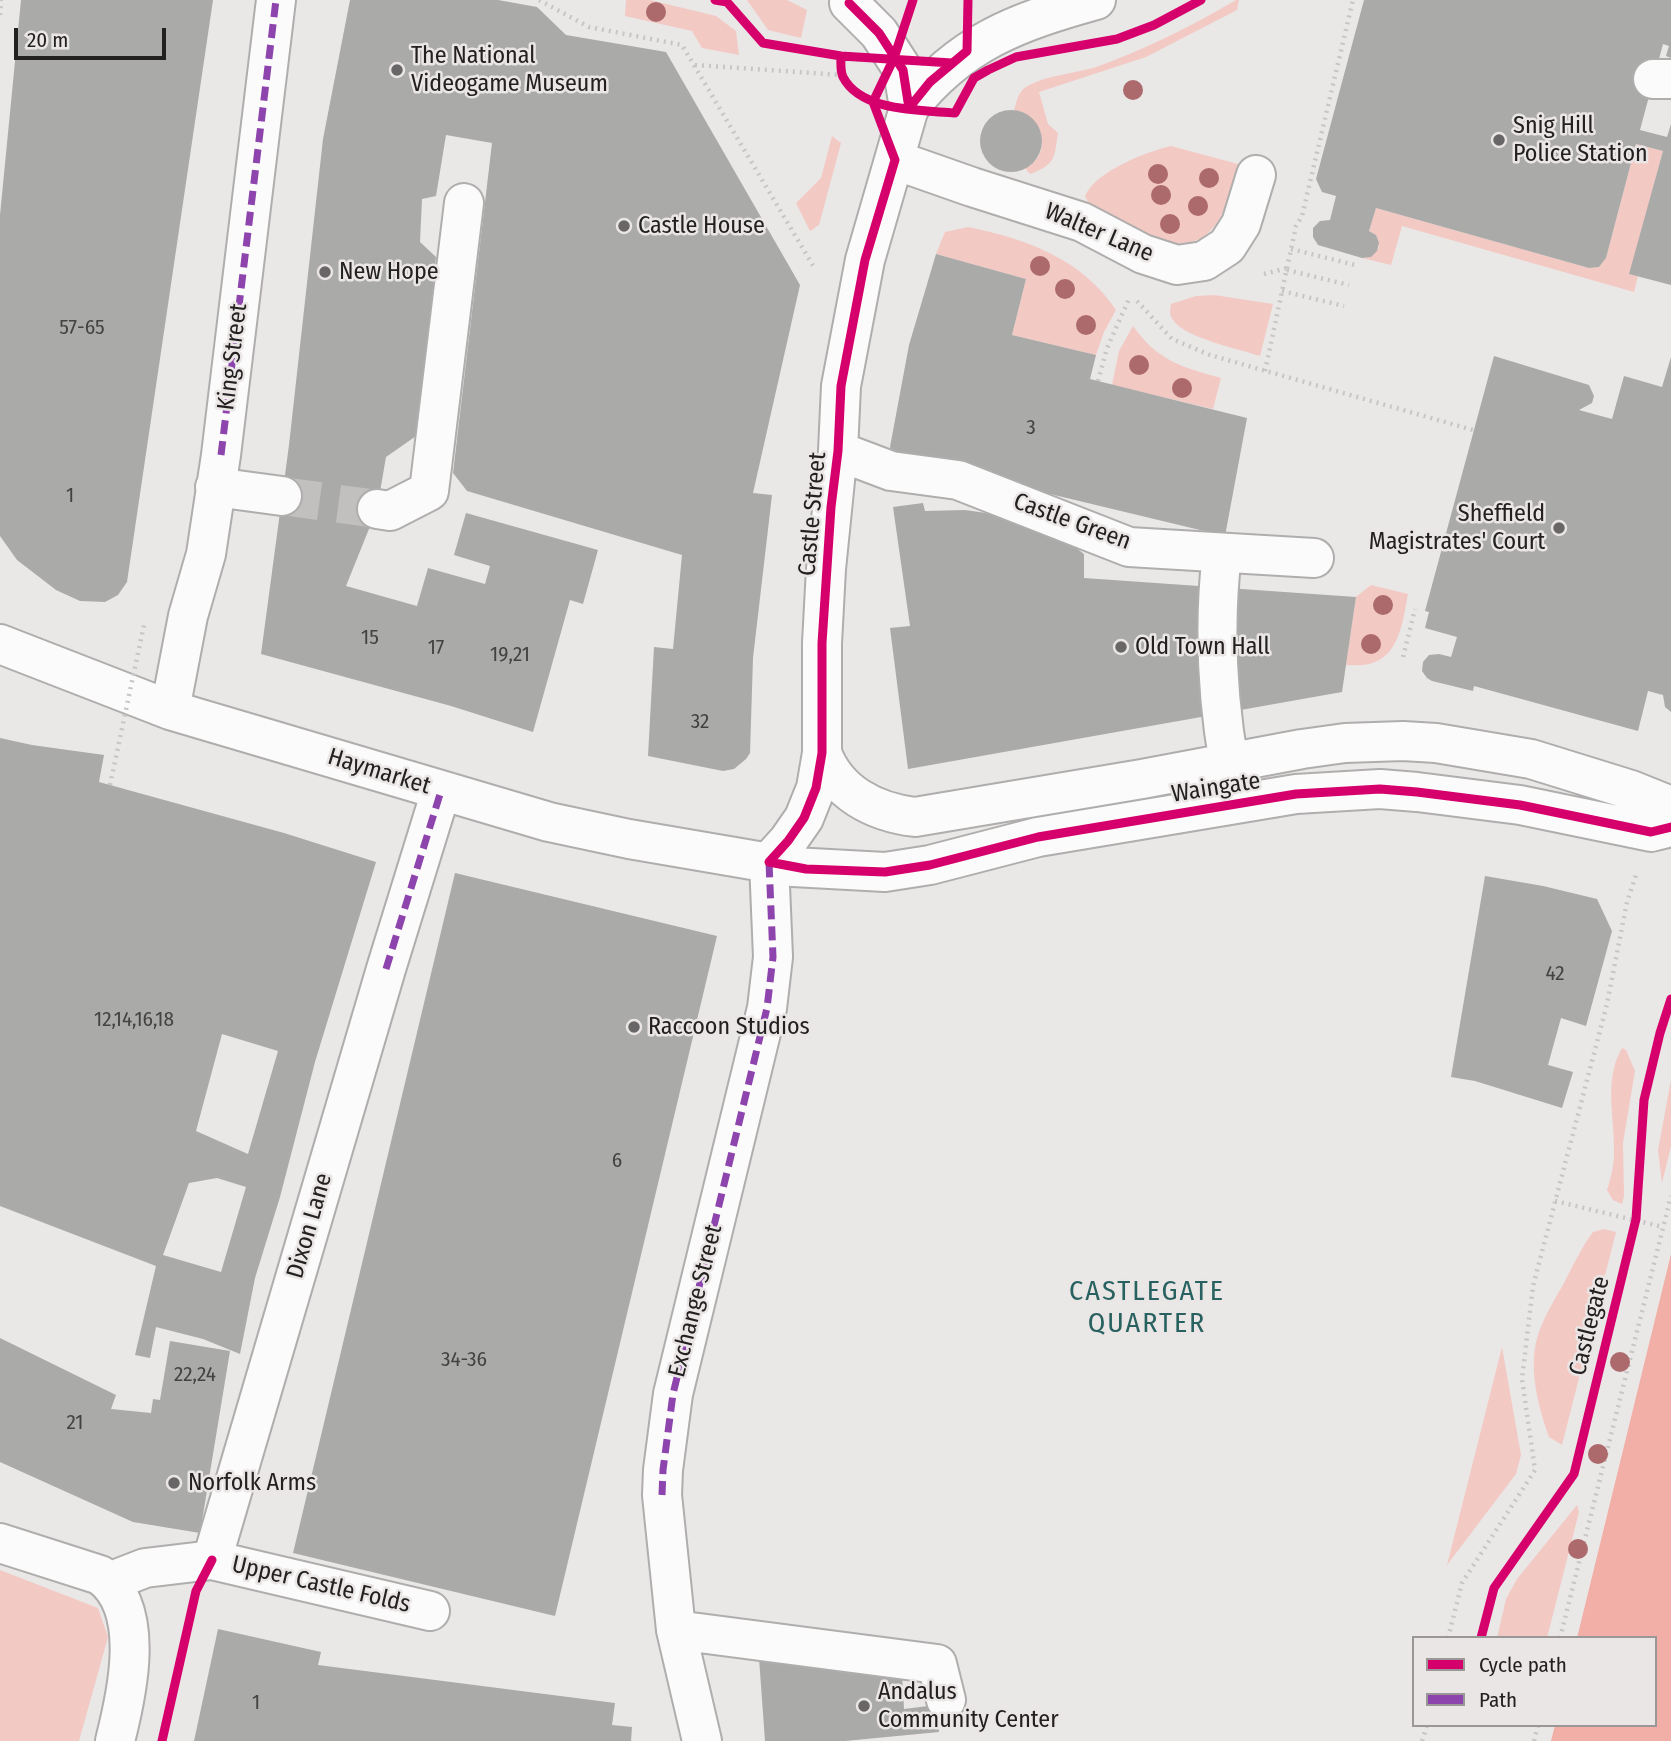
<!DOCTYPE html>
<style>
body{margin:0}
#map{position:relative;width:1671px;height:1741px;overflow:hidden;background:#eae7e7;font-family:"Fira Sans Condensed",sans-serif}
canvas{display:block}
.legend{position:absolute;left:1412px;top:1636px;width:245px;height:91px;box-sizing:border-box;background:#ebe6e6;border:2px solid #9b9797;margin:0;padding:9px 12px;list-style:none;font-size:21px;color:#222020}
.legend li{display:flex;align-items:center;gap:14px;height:35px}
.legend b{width:35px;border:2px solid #9b9797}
.scale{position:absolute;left:14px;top:28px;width:152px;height:32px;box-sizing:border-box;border:4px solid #222020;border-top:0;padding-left:9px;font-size:21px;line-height:24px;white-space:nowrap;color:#222020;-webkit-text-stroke:5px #ebe6e6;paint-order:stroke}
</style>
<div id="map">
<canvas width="1671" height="1741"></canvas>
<ul class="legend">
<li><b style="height:9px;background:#d6006c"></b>Cycle path</li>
<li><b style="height:9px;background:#8e44ad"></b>Path</li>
</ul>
<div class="scale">20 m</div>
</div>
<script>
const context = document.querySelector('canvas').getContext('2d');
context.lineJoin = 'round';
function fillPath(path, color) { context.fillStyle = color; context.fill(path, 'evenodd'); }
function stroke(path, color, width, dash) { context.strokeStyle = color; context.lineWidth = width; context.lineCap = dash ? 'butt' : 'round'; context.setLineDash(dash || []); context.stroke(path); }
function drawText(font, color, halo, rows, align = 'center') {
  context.font = font + ' "Fira Sans Condensed",sans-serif'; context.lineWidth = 5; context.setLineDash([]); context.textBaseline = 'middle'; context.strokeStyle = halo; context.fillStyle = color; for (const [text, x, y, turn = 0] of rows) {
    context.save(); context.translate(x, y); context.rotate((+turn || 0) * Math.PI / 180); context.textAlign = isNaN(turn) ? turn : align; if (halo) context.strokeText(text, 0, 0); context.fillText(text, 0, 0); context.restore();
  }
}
const green = new Path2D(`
 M 626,0 L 650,0 L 716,16 L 736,31 L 739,55 L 702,48 L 692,31 L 625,16 Z
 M 747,0 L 787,0 L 807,10 L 801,38 L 768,30 Z
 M 1236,0 L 1239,0 L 1237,10 L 1146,57 L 1039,92 L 1048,124 L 1058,133 C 1054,159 1056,164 1030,174 L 1025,168 C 1055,153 1042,117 1014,110 C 1017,101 1018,92 1026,87 C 1048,74 1076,74 1099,66 C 1148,48 1192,26 1236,0 Z
 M 832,136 L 841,143 L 819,225 L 810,231 L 796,203 L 821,178 Z
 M 1636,144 L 1663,151 L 1630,274 L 1638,276 L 1634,292 L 1402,226 L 1391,265 L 1362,258 L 1371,257 L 1379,247 L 1376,235 L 1369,231 L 1376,208 L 1589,268 L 1599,267 L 1606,258 Z
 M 1171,146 L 1238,164 C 1231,185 1227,214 1211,230 C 1185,258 1148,235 1121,221 C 1110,214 1098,210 1088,202 L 1085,196 C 1096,171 1146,152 1171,146 Z
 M 968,227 C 1027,239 1082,259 1116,310 L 1104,332 L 1096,355 L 1012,335 L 1026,279 L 936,254 L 945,232 Z
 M 1214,295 L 1273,304 L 1260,356 C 1239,349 1185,338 1173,320 C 1169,315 1170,310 1171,304 L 1196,296 Z
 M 1133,326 C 1157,360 1181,367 1221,378 L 1213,409 L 1112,385 L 1119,351 Z
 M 1371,585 L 1408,594 C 1403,619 1400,657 1369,664 C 1362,666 1353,665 1346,665 L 1356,597 Z
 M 1622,1048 L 1626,1050 L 1635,1071 L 1623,1143 L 1624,1196 L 1622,1204 L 1613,1200 L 1607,1190 C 1611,1178 1614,1165 1614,1152 C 1615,1117 1603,1081 1622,1048 Z
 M 1671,1080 L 1671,1146 L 1662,1183 L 1658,1150 Z
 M 1604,1229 L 1616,1232 L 1562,1445 L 1549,1437 C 1538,1406 1527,1365 1539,1332 C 1545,1315 1555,1299 1564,1283 C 1573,1266 1581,1248 1593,1232 Z
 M 1502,1347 L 1521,1455 L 1516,1474 L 1447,1565 Z
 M 1577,1505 L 1579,1512 L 1547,1638 L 1497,1638 L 1506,1599 L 1517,1579 Z
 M 0,1570 L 98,1608 L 108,1637 L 79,1741 L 0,1741 Z`);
const water = new Path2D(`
 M 1671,1254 L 1671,1741 L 1551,1741 L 1555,1725 L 1655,1725 L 1655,1638 L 1577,1638 Z`);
const building = new Path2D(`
 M 21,0 L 213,0 L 127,582 L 118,595 L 105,602 L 80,601 L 56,590 L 17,560 L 0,536 L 0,215 Z
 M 350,0 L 498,0 L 537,7 L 566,35 L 666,52 L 800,285 L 753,493 L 772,495 L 753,658 L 750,753 L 746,759 L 734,769 L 723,771 L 648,756 L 654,647 L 673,649 L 682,555 L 467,491 L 453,473 L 492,143 L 446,135 L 436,196 L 422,199 L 420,242 L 436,257 L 419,434 L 386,457 L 377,509 L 346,586 L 417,606 L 428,568 L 485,584 L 490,566 L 454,555 L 466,513 L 598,550 L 583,604 L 570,600 L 533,732 L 451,706 L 261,654 L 289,445 L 323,139 Z
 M 1364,0 L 1671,0 L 1671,58 L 1666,56 L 1669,46 L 1663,44 L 1640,130 L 1667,137 L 1671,124 L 1671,285 L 1629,274 L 1663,151 L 1636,144 L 1606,258 L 1599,267 L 1589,268 L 1376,208 L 1369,231 L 1376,235 L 1379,243 L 1377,251 L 1371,257 L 1362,258 L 1318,245 L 1313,237 L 1313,228 L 1320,221 L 1330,220 L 1336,196 L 1322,192 L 1316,179 Z
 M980 141a31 31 0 1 1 62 0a31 31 0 1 1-62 0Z
 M 936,254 L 1026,279 L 1012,335 L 1096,355 L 1090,379 L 1247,418 L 1225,536 L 896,457 L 892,453 L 890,447 L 909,345 Z
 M 1494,356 L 1589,385 L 1594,396 L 1592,403 L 1579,410 L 1612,419 L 1624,376 L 1662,387 L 1671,357 L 1671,712 L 1665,707 L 1663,695 L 1648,691 L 1638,731 L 1474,686 L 1473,691 L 1432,681 L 1427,678 L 1422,671 L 1423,662 L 1429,655 L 1439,654 L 1451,657 L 1457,637 L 1425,628 L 1429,612 L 1425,611 Z
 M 923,503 L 925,511 L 965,510 L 1000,515 L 1061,536 L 1084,554 L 1084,578 L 1356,597 L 1342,692 L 908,769 L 890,628 L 910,626 L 893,507 Z
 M 0,738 L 32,745 L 104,755 L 99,782 L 284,833 L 376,862 L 315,1062 L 280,1197 L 255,1278 L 240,1354 L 203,1339 L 156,1327 L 150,1358 L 135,1355 L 156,1266 L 0,1206 ZM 222,1034 L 278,1051 L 248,1154 L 196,1131 ZM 217,1178 L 246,1187 L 221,1272 L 163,1255 L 189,1183 Z
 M 455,873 L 717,936 L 555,1616 L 293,1553 Z
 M 1485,876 L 1543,886 L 1597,899 L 1612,931 L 1586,1026 L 1561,1018 L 1548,1065 L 1573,1072 L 1562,1108 L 1475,1081 L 1451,1077 Z
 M 0,1338 L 116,1395 L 111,1409 L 151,1413 L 153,1399 L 160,1400 L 170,1341 L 230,1351 L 200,1533 L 133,1522 L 0,1462 Z
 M 218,1629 L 321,1652 L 318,1665 L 615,1703 L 612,1725 L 632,1727 L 631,1741 L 194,1741 Z
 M 759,1658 L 902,1674 L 904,1709 L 936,1705 L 939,1732 L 845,1741 L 765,1741 Z`);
const minorTunnel = new Path2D(`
 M 282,496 L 377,509`);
const path = new Path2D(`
 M 539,0 L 589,27 L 682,45 L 815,269
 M 0,15 L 1,0
 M 695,65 L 842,75
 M 1291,249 L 1355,265
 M 1287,270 L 1349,285
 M 1264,274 L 1287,268
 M 1282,291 L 1344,306
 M 1137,301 L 1172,339 L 1210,355 L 1473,430
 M 1265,371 L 1296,226 L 1302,216 L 1353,0
 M 1098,381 L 1107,348 L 1129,299
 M 1403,657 L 1415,609
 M 1555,1201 L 1663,1227
 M 1448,1638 L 1462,1583 L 1535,1470 L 1522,1379 L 1533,1286 L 1607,1004 L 1627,902 L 1636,875
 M 1560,1638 L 1671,1196
 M 1422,1741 L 1427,1725
 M 1534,1741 L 1538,1725`);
const minor = new Path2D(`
 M 1653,79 L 1671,79
 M 909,108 C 961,42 1017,22 1096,0
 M 895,160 L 972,187 L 1082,222 L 1143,254 L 1177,265 L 1204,261 L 1227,246 L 1241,224 L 1256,175
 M 838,451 L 891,471 L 958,480 L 1129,547 L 1314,558
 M 215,487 L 282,496
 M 377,509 L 390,511 L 429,491 L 464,203
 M 1222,553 C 1214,622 1217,695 1229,764
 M 0,644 L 170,710 L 549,822 L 629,839 L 793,867 L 885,872 L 930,865 L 1038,837 L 1296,794 L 1380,789 L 1417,792 L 1520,805 L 1651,832 L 1671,827
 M 170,710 L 188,616 L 206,554 L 221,455 L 276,0
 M 822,753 C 837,793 874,812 915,817 L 1142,779 L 1302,749 L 1345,743 L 1403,741 L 1436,743 L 1531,759 L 1631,790 L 1671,806
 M 769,862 L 788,841 L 804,818 L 816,788 L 822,753 L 822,643 L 826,569 L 838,451 L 841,386 L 865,260 L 909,108 L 903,70 L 879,33 L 849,3
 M 0,1543 L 100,1575 C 147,1608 127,1694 115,1741
 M 212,1560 L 430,1611
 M 109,1582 L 145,1568 L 212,1560 L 386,969 L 441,791
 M 676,1630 L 937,1664 L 946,1700
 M 702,1741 L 676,1630 L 662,1495 L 663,1470 L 673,1394 L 767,1008 L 773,957 L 769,862`);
const pathBridge = new Path2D(`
 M 110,785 L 144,625`);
const quiet = new Path2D(`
 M 221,455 L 276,0
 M 386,969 L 441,791
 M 662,1495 L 663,1470 L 673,1394 L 767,1008 L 773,957 L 769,862`);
const cycleway = new Path2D(`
 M 715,0 L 727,2 L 763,43 L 841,56 L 952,63
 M 913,0 L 894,58 L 873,102 L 895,160 L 865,260 L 841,386 L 838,451 L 831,507 L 822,643 L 822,753 L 816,788 L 804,818 L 788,841 L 769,862 L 806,869 L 885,872 L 930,865 L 1038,837 L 1296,794 L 1380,789 L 1417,792 L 1520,805 L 1651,832 L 1671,827
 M 849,3 L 879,33 L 903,70 L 909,108
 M 841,56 C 841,62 840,71 843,77 C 861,112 921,110 955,113 L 974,78 L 988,70 L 1016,57 L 1117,39 L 1154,25 L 1201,0
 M 909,108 L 930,82 L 967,51 L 968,0
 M 1481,1638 L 1494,1588 L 1574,1474 L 1636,1219 L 1644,1100 L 1660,1033 L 1671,999
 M 162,1741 L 196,1591 L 212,1560`);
const trees = [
 [656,12],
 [1133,90],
 [1158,174],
 [1209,178],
 [1161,195],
 [1198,206],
 [1170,224],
 [1040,266],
 [1065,289],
 [1086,325],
 [1139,365],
 [1182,388],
 [1383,605],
 [1371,644],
 [1620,1362],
 [1598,1454],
 [1578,1549]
];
const markers = [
 [397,70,7,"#686666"],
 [1499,140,7,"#686666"],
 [624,226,7,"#686666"],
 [325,272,7,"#686666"],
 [1559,528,7,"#686666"],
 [1121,647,7,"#686666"],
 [634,1027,7,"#686666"],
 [174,1483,7,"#686666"],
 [864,1706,7,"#686666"]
];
const numberNames = [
 ["57-65",82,328],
 ["3",1031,428],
 ["1",70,496],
 ["15",370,638],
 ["17",436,648],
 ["19,21",510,655],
 ["32",700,722],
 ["42",1555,974],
 ["12,14,16,18",134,1020],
 ["6",617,1161],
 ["34-36",464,1360],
 ["22,24",195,1375],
 ["21",75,1423],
 ["1",256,1703]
];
const poiNames = [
 ["The National",411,56],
 ["Videogame Museum",411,84],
 ["Snig Hill",1513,126],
 ["Police Station",1513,154],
 ["Castle House",638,226],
 ["New Hope",339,272],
 ["Sheffield",1545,514,"right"],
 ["Magistrates' Court",1545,542,"right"],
 ["Old Town Hall",1135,647],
 ["Raccoon Studios",648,1027],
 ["Norfolk Arms",188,1483],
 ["Andalus",878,1692],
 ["Community Center",878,1720]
];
const streetNames = [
 ["Walter Lane",1099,233,23],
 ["King Street",233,357,-83],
 ["Castle Street",813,514,-85],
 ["Castle Green",1072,522,20],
 ["Haymarket",379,772,17],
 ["Waingate",1216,788,-9],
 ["Dixon Lane",310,1226,-74],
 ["Exchange Street",696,1301,-76],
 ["Castlegate",1590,1326,-76],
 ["Upper Castle Folds",321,1585,13]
];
const quarterNames = [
 ["CASTLEGATE",1147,1292],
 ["QUARTER",1147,1324]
];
fillPath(green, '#f3c9c4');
fillPath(water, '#f2afa7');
fillPath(building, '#aaaaa9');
stroke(minorTunnel, '#c2bfbf', 38, [38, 19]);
stroke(minor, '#b0adad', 42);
stroke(path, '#c7c5c5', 4.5, [2, 5]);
stroke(minor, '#fcfbfb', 38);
stroke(pathBridge, '#c7c5c5', 4.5, [2, 5]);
stroke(quiet, '#8e44ad', 7, [14, 7]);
stroke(cycleway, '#d6006c', 9);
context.fillStyle = '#ac6a6c';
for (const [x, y] of trees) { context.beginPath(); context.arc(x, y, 10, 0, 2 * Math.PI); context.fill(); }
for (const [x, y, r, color] of markers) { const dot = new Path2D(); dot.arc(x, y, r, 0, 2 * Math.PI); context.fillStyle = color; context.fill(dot); stroke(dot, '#ebe6e6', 2.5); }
drawText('21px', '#444242', null, numberNames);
drawText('24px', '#222020', '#ebe6e6', poiNames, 'left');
drawText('24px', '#222020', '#ebe6e6', streetNames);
context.letterSpacing = '2px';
drawText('28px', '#286260', '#ebe6e6', quarterNames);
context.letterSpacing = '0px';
</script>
